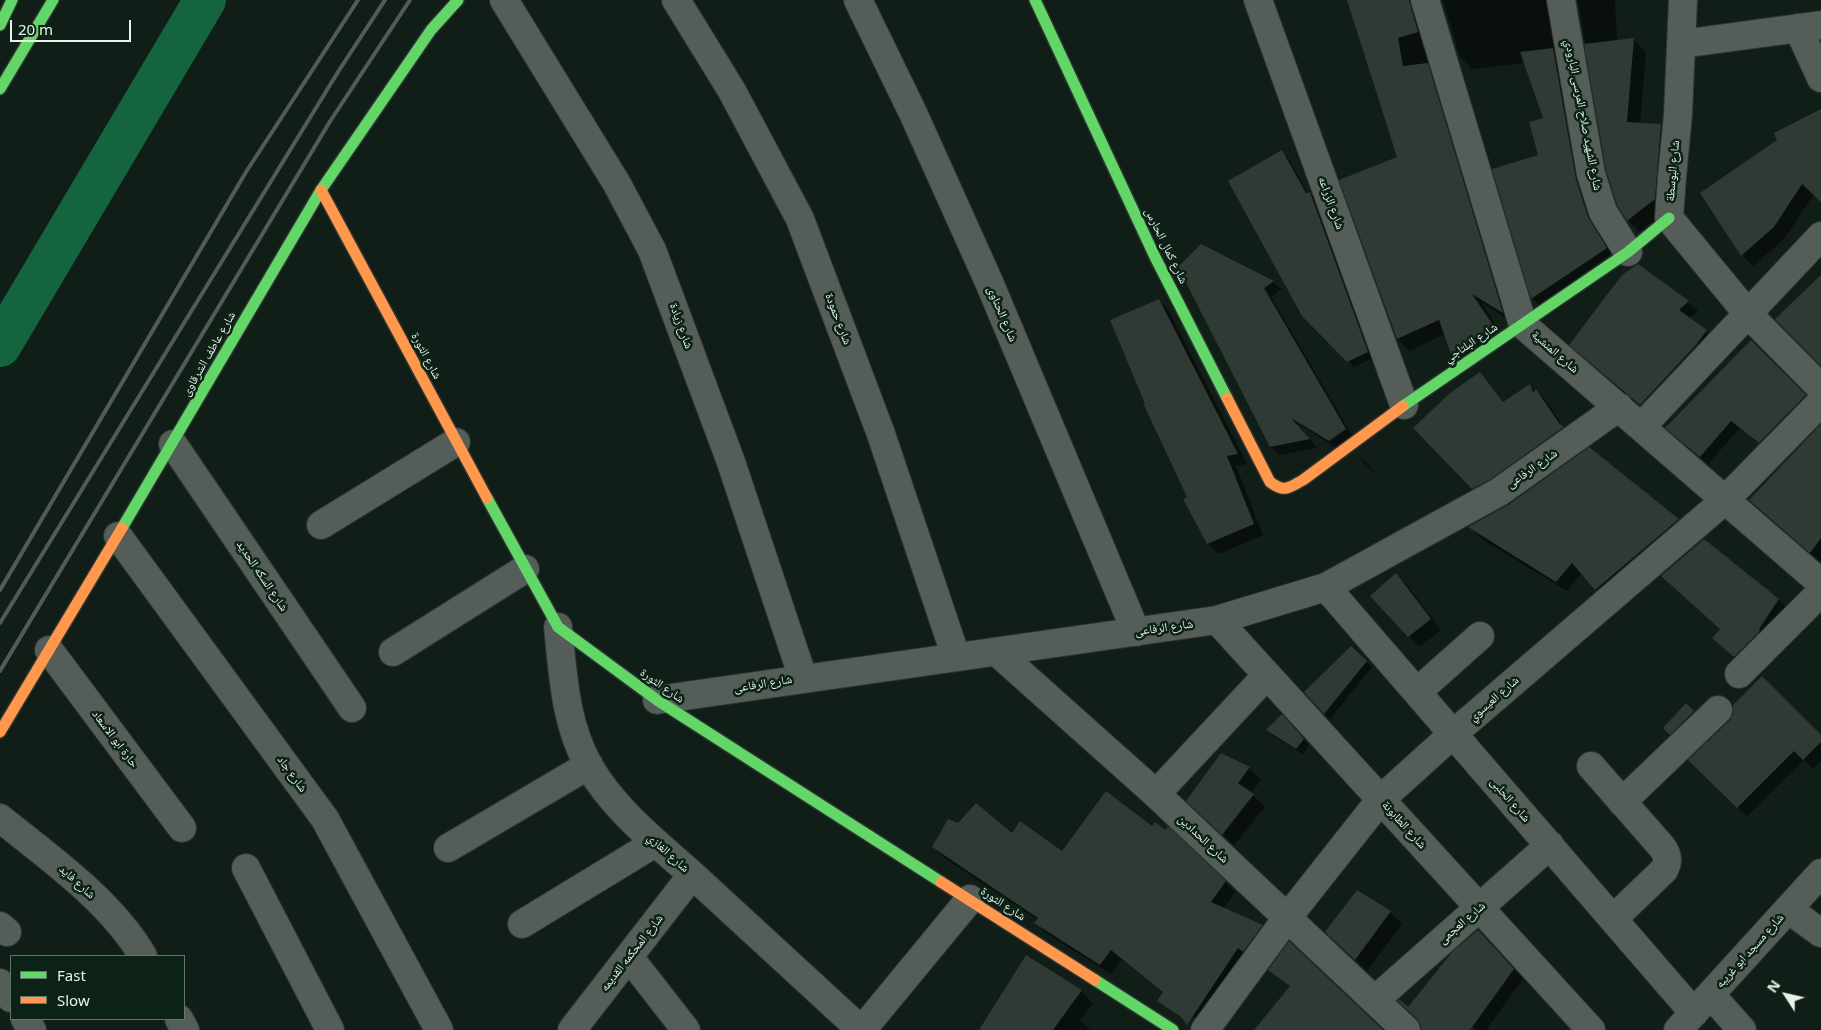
<!DOCTYPE html>
<meta charset="utf-8">
<style>
body{margin:0}
#map{position:relative;width:1821px;height:1030px;overflow:hidden;background:#111d17;font-family:"Noto Sans",sans-serif}
canvas{display:block}
.legend{position:absolute;left:10px;top:955px;width:175px;height:65px;box-sizing:border-box;background:#0c2216;border:1px solid #63766b;margin:0;padding:6px 9px;list-style:none;font-size:15px;color:#e6f3eb}
.legend li{display:flex;align-items:center;gap:10px;height:25px}
.legend b{width:25px;border:1px solid #63766b}
.north{position:absolute;left:1761px;top:970px;width:50px;height:50px;-webkit-text-stroke:4px #0c2216;paint-order:stroke;rotate:305deg;font-size:14px;font-weight:700;line-height:20px;text-align:center;color:#e6f3eb}
.north::after{content:'';display:block;margin:auto;width:18px;height:22px;background:#e6f3eb;clip-path:polygon(50% 0,100% 100%,50% 72%,0 100%)}
.scale{position:absolute;left:10px;top:20px;width:121px;height:22px;box-sizing:border-box;border:2px solid #e6f3eb;border-top:0;padding-left:6px;font-size:15px;line-height:18px;white-space:nowrap;color:#e6f3eb;-webkit-text-stroke:4px #0c2216;paint-order:stroke}
</style>
<div id="map">
<canvas width="1821" height="1030"></canvas>
<ul class="legend">
<li><b style="height:6px;background:#63d668"></b>Fast</li>
<li><b style="height:6px;background:#ff974d"></b>Slow</li>
</ul>
<div class="north">N</div>
<div class="scale">20 m</div>
</div>
<script>
const context = document.querySelector('canvas').getContext('2d');
context.lineJoin = 'round';
function fillPath(path, color) { context.fillStyle = color; context.fill(path, 'evenodd'); }
function stroke(path, color, width, dash) { context.strokeStyle = color; context.lineWidth = width; context.lineCap = dash ? 'butt' : 'round'; context.setLineDash(dash || []); context.stroke(path); }
function drawText(font, color, halo, rows, align = 'center') {
  context.font = font + ' "Noto Sans","Noto Naskh Arabic",sans-serif'; context.lineWidth = 5; context.setLineDash([]); context.textBaseline = 'middle'; context.strokeStyle = halo; context.fillStyle = color; for (const [text, x, y, turn = 0] of rows) {
    context.save(); context.translate(x, y); context.rotate((+turn || 0) * Math.PI / 180); context.textAlign = isNaN(turn) ? turn : align; if (halo) context.strokeText(text, 0, 0); context.fillText(text, 0, 0); context.restore();
  }
}
const shadow = new Path2D(`
 M 1351,0 L 1428,0 L 1514,323 L 1481,302 L 1504,337 L 1464,365 L 1452,353 L 1445,334 L 1410,351 L 1398,339 L 1341,181 L 1398,158 Z
 M 1443,0 L 1563,0 L 1618,260 L 1544,310 L 1532,298 L 1494,170 L 1540,156 L 1544,119 L 1525,63 L 1472,69 L 1460,57 Z
 M 1578,0 L 1615,0 L 1617,42 L 1634,40 L 1646,52 L 1640,124 L 1661,125 L 1673,137 L 1666,211 L 1640,232 L 1628,220 L 1607,170 Z
 M 1821,116 L 1821,201 L 1814,194 L 1785,238 L 1753,266 L 1742,255 Z
 M 1282,152 L 1288,158 L 1308,194 L 1310,193 L 1316,199 L 1373,358 L 1354,367 L 1303,315 Z
 M 1201,246 L 1273,282 L 1281,289 L 1271,297 L 1353,437 L 1338,449 L 1296,422 L 1317,448 L 1279,455 L 1271,447 Z
 M 1638,265 L 1688,302 L 1698,311 L 1689,319 L 1715,340 L 1650,414 L 1580,354 Z
 M 1159,301 L 1169,311 L 1247,464 L 1236,466 L 1263,535 L 1218,554 L 1208,543 L 1189,497 Z
 M 1751,342 L 1813,404 L 1767,450 L 1740,428 L 1708,464 L 1675,435 Z
 M 1480,373 L 1504,403 L 1529,386 L 1545,399 L 1566,431 L 1482,497 L 1415,428 Z
 M 1821,426 L 1821,560 L 1820,561 L 1760,509 Z
 M 1589,449 L 1678,520 L 1689,530 L 1607,600 L 1582,573 L 1567,591 L 1480,538 L 1470,527 L 1509,506 Z
 M 1362,458 L 1373,469 L 1375,473 L 1360,459 Z
 M 1704,540 L 1779,600 L 1788,609 L 1744,665 L 1723,647 Z
 M 1396,574 L 1407,585 L 1441,630 L 1419,647 L 1409,636 Z
 M 1366,662 L 1372,667 L 1330,719 L 1306,692 Z
 M 1686,705 L 1699,718 L 1676,739 L 1664,728 Z
 M 1288,722 L 1309,745 L 1303,754 L 1273,736 L 1268,730 Z
 M 1821,737 L 1821,761 L 1813,769 L 1804,760 L 1747,816 L 1690,760 Z
 M 1249,768 L 1261,780 L 1251,793 L 1265,807 L 1234,845 L 1200,813 Z
 M 958,825 L 1012,834 L 1063,853 L 1225,882 L 1235,892 L 1223,909 L 1262,926 L 1272,936 L 1198,1020 L 1122,959 L 1111,974 L 1046,933 L 1036,923 L 1038,920 L 943,857 L 933,847 Z
 M 1358,892 L 1390,912 L 1402,924 L 1367,971 L 1339,944 Z
 M 1487,940 L 1523,979 L 1486,1030 L 1476,1030 L 1453,1006 L 1456,1030 L 1422,1030 L 1422,1025 L 1408,1009 Z
 M 1027,957 L 1081,991 L 1093,1003 L 1080,1021 L 1091,1030 L 980,1030 Z`);
const canal = new Path2D(`
 M 0,346 L 205,0`);
const building = new Path2D(`
 M 1347,0 L 1409,0 L 1418,32 L 1398,38 L 1403,66 L 1428,63 L 1503,313 L 1472,294 L 1493,325 L 1451,354 L 1439,320 L 1397,339 L 1339,180 L 1397,157 Z
 M 1634,38 L 1627,122 L 1661,124 L 1655,199 L 1627,221 L 1617,205 L 1606,170 L 1584,44 Z
 M 1553,48 L 1576,179 L 1588,217 L 1607,248 L 1531,299 L 1492,169 L 1538,155 L 1529,122 L 1543,118 L 1520,52 Z
 M 1821,109 L 1821,202 L 1802,184 L 1774,227 L 1741,256 L 1700,193 L 1777,140 L 1774,133 Z
 M 1282,150 L 1306,193 L 1310,192 L 1368,352 L 1347,362 L 1302,316 L 1228,181 Z
 M 1201,244 L 1274,281 L 1264,288 L 1346,429 L 1329,441 L 1291,418 L 1310,439 L 1270,447 L 1178,267 Z
 M 1638,264 L 1689,301 L 1679,310 L 1707,330 L 1696,345 L 1640,405 L 1569,345 L 1622,275 Z
 M 1821,275 L 1821,366 L 1775,319 Z
 M 1159,299 L 1238,454 L 1227,456 L 1254,524 L 1207,544 L 1183,499 L 1187,497 L 1143,403 L 1145,404 L 1110,320 Z
 M 1751,340 L 1806,395 L 1759,443 L 1731,421 L 1700,457 L 1665,428 Z
 M 1480,372 L 1503,402 L 1530,384 L 1533,393 L 1536,389 L 1559,423 L 1564,427 L 1491,479 L 1472,489 L 1413,428 L 1450,393 Z
 M 1821,424 L 1821,538 L 1810,553 L 1749,500 Z
 M 1589,447 L 1679,519 L 1595,590 L 1572,563 L 1556,582 L 1468,527 L 1508,505 Z
 M 1704,539 L 1779,599 L 1759,629 L 1760,631 L 1734,657 L 1712,638 L 1720,629 L 1661,576 Z
 M 1396,573 L 1431,619 L 1408,637 L 1370,596 Z
 M 1351,646 L 1367,661 L 1324,714 L 1304,692 Z
 M 1762,676 L 1821,735 L 1821,742 L 1803,760 L 1794,751 L 1737,808 L 1688,760 L 1729,721 L 1733,714 L 1733,705 Z
 M 1686,703 L 1694,711 L 1670,735 L 1663,728 Z
 M 1282,714 L 1304,739 L 1296,749 L 1266,730 Z
 M 1221,753 L 1250,767 L 1238,783 L 1254,794 L 1222,835 L 1186,801 Z
 M 1106,791 L 1152,826 L 1155,822 L 1165,830 L 1168,826 L 1226,881 L 1211,902 L 1263,925 L 1243,952 L 1238,948 L 1187,1025 L 1181,1017 L 1157,1001 L 1163,992 L 1111,950 L 1100,965 L 1034,923 L 1038,918 L 932,847 L 948,819 L 958,823 L 976,803 L 1012,833 L 1020,821 L 1062,851 Z
 M 1357,890 L 1391,911 L 1355,960 L 1325,932 Z
 M 1478,930 L 1514,969 L 1470,1030 L 1421,1030 L 1421,1025 L 1417,1019 L 1398,1001 L 1399,999 L 1408,1007 L 1453,951 Z
 M 1289,941 L 1383,1030 L 1254,1030 L 1290,986 L 1268,970 Z
 M 1026,955 L 1082,990 L 1053,1030 L 979,1030 Z`);
const street = new Path2D(`
 M 504,0 L 617,184 L 652,250 L 731,462 L 803,678
 M 676,0 L 732,91 L 800,219 L 881,434 L 956,657
 M 858,0 L 913,113 L 989,282 L 1136,632
 M 1258,0 L 1404,405
 M 1425,0 L 1523,325 L 1821,583
 M 1561,0 L 1591,174 L 1603,212 L 1628,252
 M 1683,0 L 1678,114 L 1672,177 L 1669,218 L 1748,314 L 1821,388
 M 1798,28 L 1821,78
 M 1681,44 L 1821,25
 M 1641,427 L 1821,236
 M 173,444 L 352,708
 M 321,525 L 456,442
 M 118,536 L 325,819 L 439,1030
 M 1326,587 L 1694,1013
 M 1217,620 L 1591,1030
 M 558,627 C 563,674 565,724 589,766 C 616,813 660,845 699,881 C 753,931 807,980 861,1030
 M 49,650 L 182,828
 M 393,652 L 525,569
 M 997,652 L 1156,794 L 1406,1030
 M 1739,674 L 1821,592
 M 1417,692 L 1480,636
 M 657,700 L 1217,620 L 1326,587 L 1499,492 L 1619,407
 M 1591,766 L 1662,847 C 1668,855 1669,861 1664,870 L 1613,919
 M 1156,794 L 1267,675
 M 1622,802 L 1718,710
 M 0,818 C 49,858 110,900 143,956
 M 448,848 L 589,765
 M 246,868 L 330,1030
 M 1788,909 L 1821,933
 M 522,924 L 655,843
 M 0,926 L 7,932
 M 629,957 L 686,1030
 M 0,983 L 11,998
 M 1711,995 L 1742,1030
 M 1375,1000 L 1550,845
 M 25,1019 L 32,1030
 M 179,1019 L 185,1030
 M 572,1030 L 692,875
 M 862,1030 L 970,899
 M 1205,1030 L 1287,918 L 1381,799 L 1453,734 L 1725,500 L 1821,402
 M 1678,1030 L 1821,873`);
const fast = new Path2D(`
 M 1035,0 L 1155,257 L 1227,398
 M 0,25 L 12,0
 M 0,89 L 53,0
 M 1403,406 L 1628,252 L 1669,218
 M 487,498 L 558,627 L 657,700 L 941,882
 M 122,528 L 321,190 L 431,30 L 458,0
 M 1095,980 L 1173,1030`);
const slow = new Path2D(`
 M 321,190 L 487,498
 M 1227,398 L 1270,482 C 1285,493 1288,488 1303,480 L 1403,406
 M 0,732 L 122,528
 M 941,882 L 1095,980`);
const rail = new Path2D(`
 M 0,590 L 246,172 L 358,0
 M 0,623 L 338,72 L 385,0
 M 0,671 L 329,123 L 410,0`);
const streetNames = [
 ["شارع الشهيد صلاح المرسى البارودي",1583,115,79],
 ["شارع البوسطة",1673,171,-85],
 ["شارع الزراعه",1331,203,70],
 ["شارع كمال الحارس",1166,246,64],
 ["شارع الحناوى",1002,314,67],
 ["شارع حمودة",838,319,69],
 ["شارع زيادة",681,326,70],
 ["شارع البلتاجي",1471,343,-34],
 ["شارع المنشية",1555,352,41],
 ["شارع عاطف الشرقاوى",209,354,-60],
 ["شارع الثورة",426,356,62],
 ["شارع الرفاعى",1532,469,-35],
 ["شارع السكه الحديد",262,576,56],
 ["شارع الرفاعى",1164,628,-8],
 ["شارع الرفاعى",763,684,-9],
 ["شارع الثورة",662,686,35],
 ["شارع العيسوي",1494,699,-41],
 ["حارة ابو الاسعاد",115,739,53],
 ["شارع جاد",292,774,54],
 ["شارع الحلبى",1510,800,49],
 ["شارع الطابونة",1404,825,48],
 ["شارع الحدادين",1203,839,43],
 ["شارع الغازي",668,853,42],
 ["شارع فايد",77,882,42],
 ["شارع الثورة",1003,904,33],
 ["شارع العجمى",1462,923,-41],
 ["شارع مسجد ابو غريبه",1750,951,-48],
 ["شارع المحكمه القديمه",632,953,-52]
];
fillPath(shadow, '#0007');
stroke(canal, '#156440', 42);
fillPath(building, '#2e3a33');
stroke(street, '#2d3531', 30);
stroke(fast, '#2d3531', 14);
stroke(slow, '#2d3531', 14);
stroke(street, '#545d58', 28);
stroke(fast, '#63d668', 11);
stroke(slow, '#ff974d', 11);
stroke(rail, '#525c57', 4);
drawText('12px', '#e6f3eb', '#0c2216', streetNames);
</script>
